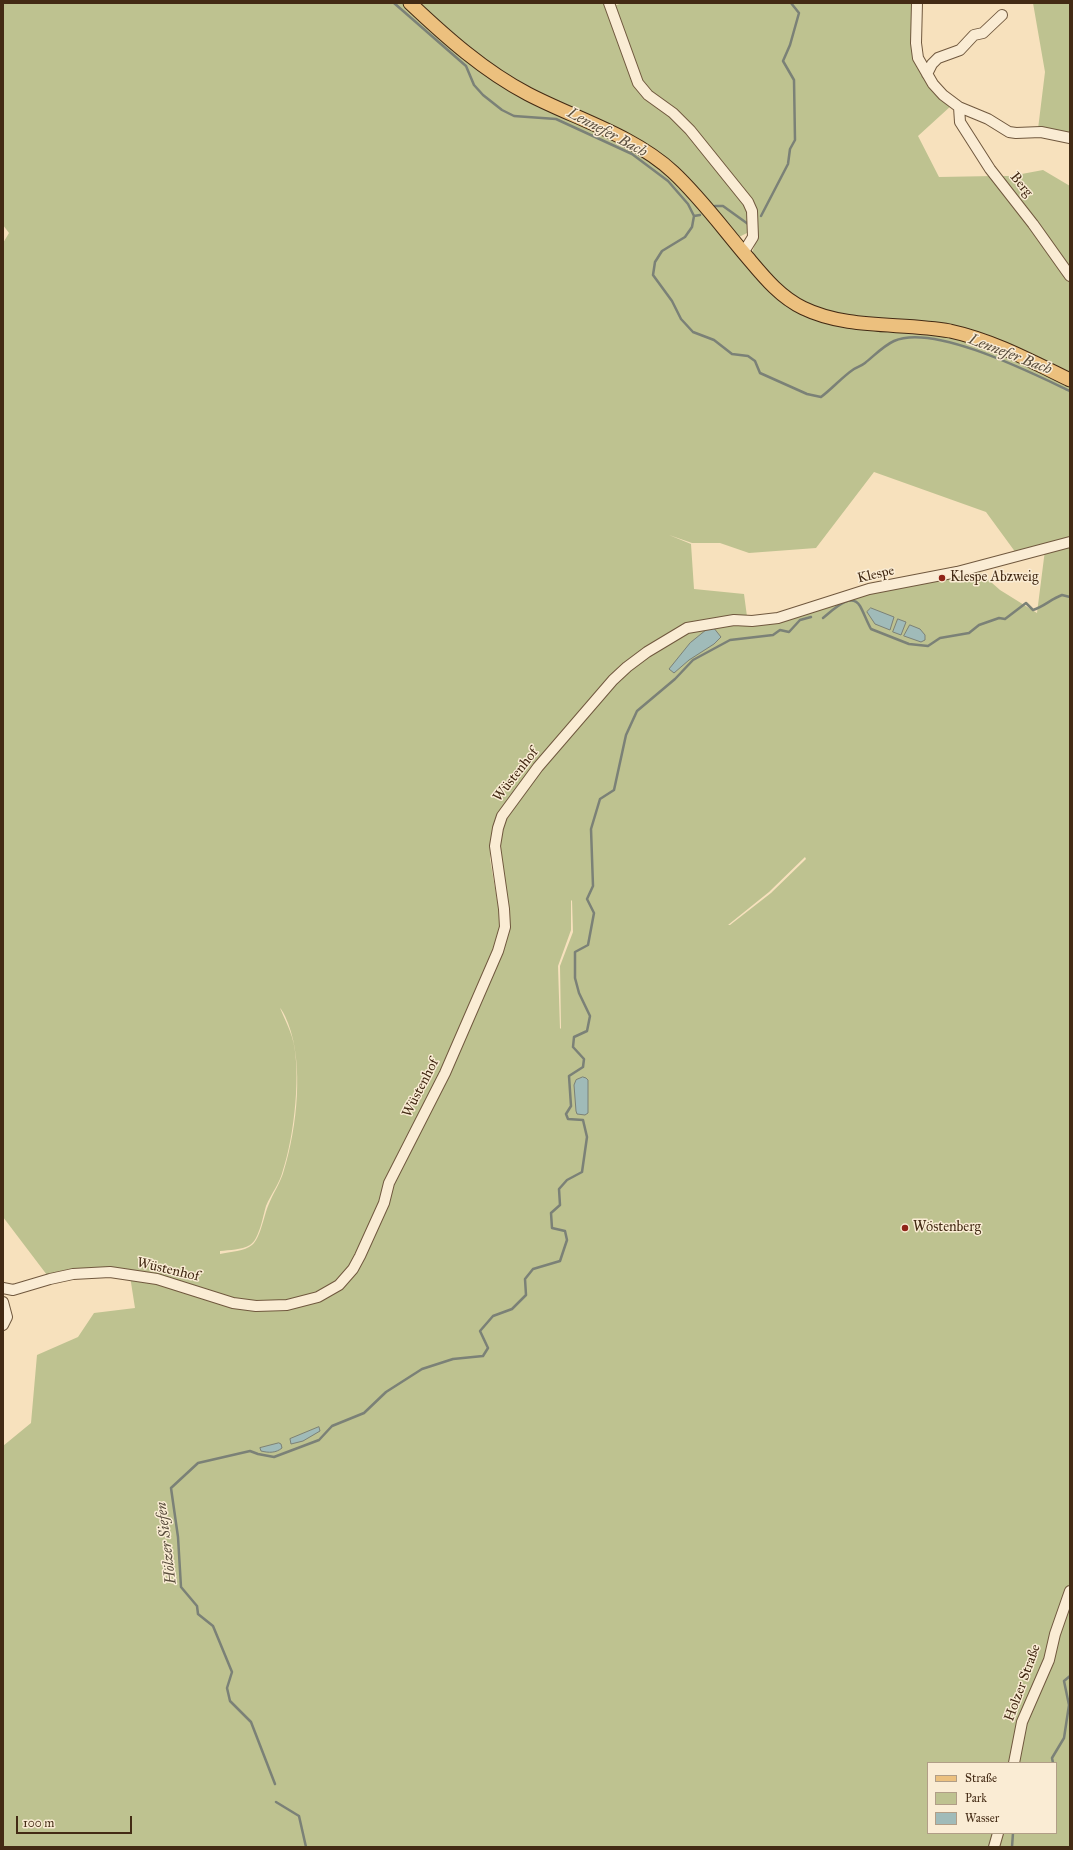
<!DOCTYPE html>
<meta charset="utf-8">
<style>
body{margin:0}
#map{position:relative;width:1073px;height:1850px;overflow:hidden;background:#f7e1bd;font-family:"IM FELL Great Primer",serif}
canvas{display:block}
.frame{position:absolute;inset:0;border:4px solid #432a14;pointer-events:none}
.legend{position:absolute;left:927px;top:1762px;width:130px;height:72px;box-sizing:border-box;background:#faecd4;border:1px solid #b19e87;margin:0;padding:5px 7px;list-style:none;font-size:12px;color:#432a14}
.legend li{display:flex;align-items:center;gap:8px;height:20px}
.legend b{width:20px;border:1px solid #b19e87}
.scale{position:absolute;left:16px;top:1816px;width:116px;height:18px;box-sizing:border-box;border:2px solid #432a14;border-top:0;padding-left:5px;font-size:12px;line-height:14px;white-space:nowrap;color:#432a14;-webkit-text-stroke:3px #faecd4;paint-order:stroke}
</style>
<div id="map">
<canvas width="1073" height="1850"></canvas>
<div class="frame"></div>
<ul class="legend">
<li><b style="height:5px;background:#ecc07e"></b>Straße</li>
<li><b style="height:11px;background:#bec290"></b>Park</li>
<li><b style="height:11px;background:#a0bbb9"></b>Wasser</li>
</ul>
<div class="scale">100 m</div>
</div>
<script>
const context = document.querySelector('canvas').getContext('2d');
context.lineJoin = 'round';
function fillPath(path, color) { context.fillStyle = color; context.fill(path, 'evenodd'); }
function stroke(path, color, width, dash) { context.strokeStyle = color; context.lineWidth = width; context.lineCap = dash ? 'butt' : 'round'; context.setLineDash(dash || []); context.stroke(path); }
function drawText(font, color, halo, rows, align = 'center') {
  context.font = font + ' "IM FELL Great Primer",serif'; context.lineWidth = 3; context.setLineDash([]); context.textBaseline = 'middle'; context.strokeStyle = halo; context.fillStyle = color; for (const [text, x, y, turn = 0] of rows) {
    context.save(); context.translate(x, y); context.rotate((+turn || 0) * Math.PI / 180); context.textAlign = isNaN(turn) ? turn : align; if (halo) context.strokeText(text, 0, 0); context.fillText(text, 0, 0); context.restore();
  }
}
const green = new Path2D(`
 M 3,3 L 608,3 L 626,55 L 628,55 L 612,6 L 624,3 L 916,3 C 907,47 918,76 952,105 L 918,136 L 939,177 L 994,176 L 1034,227 L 1070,283 L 1070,376 L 1011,347 L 951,328 L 817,311 L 786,292 L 751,256 C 754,246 759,236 758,226 C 755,194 711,149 690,124 L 684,131 L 711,158 L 739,192 L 745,200 L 749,221 L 747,233 L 737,238 L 680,172 L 672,176 L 779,298 L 812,316 L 844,325 L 902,329 L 954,337 L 1009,354 L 1070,386 L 1070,539 L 1016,553 L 986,512 L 874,472 L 816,548 L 749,553 L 720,543 L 692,543 L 669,535 L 691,544 L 694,589 L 744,594 L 748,624 L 776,622 L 833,605 L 859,591 L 975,568 L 1000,590 L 1037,613 L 1045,550 L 1070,543 L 1070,1847 L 996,1847 L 1002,1833 L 1056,1833 L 1056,1763 L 928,1763 L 928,1833 L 997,1833 L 992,1847 L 3,1847 L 3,1446 L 31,1423 L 37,1355 L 78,1337 L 94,1313 L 135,1308 L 130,1276 L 169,1284 L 223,1301 L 222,1295 C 175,1281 95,1256 47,1275 L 3,1217 L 3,243 L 9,233 L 3,225 ZM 497,822 L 499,825 L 495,839 L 493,858 L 501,911 L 502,934 L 497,956 L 464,1024 L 461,1023 L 494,956 L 500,933 L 499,911 L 490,859 L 492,838 ZM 805,857 L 806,859 L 771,893 L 730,925 L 728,925 L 769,892 ZM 572,900 L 573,932 L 560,966 L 561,1028 L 560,1029 L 558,966 L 571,930 L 571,901 ZM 280,1008 C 283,1011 286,1018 288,1023 C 304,1064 297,1128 284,1170 C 281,1182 273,1193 268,1206 C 264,1216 260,1239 252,1245 C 245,1251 230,1252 220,1254 L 220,1251 C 230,1250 241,1250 250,1245 C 259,1240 263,1216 266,1206 C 271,1194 280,1183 283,1170 C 294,1137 302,1070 292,1037 C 289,1027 284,1018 280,1008 Z
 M 1033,3 L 1070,3 L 1070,137 L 1038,129 L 1045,72 Z
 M 1043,170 L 1070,186 L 1070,280 L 997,176 L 1011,176 Z`);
const water = new Path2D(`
 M 871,608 L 894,617 L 890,630 L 875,624 L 867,612 Z
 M 898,619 L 906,622 L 901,635 L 893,632 Z
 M 910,625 L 920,629 L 925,635 L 925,640 L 921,642 L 904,636 Z
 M 710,627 L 713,627 L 721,637 L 714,644 L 689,660 L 674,673 L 669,669 L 690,643 Z
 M 583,1077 L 586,1078 L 588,1080 L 588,1113 L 585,1115 L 577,1114 L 576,1111 L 574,1085 L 576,1080 Z
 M 319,1427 L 320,1431 L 303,1441 L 291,1444 L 290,1439 Z
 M 279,1443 L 281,1444 L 282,1448 C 276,1453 269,1453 261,1451 L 260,1448 Z`);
const stream = new Path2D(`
 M 394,3 L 466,66 L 474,85 L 483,95 L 502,110 L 514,116 L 556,119 L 632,154 L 668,181 L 688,204 L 694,216 L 692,227 L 685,237 L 662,251 L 655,262 L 653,275 L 672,301 L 681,319 L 693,332 L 714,340 L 732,354 L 748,356 L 755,361 L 760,373 L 807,394 L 821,397 C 833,388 842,377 854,369 C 857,367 861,366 865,363 C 874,356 883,346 894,341 C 933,323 1032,373 1070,391
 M 715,206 L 723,206 L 748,224
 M 694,216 L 700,215
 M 761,216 L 788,164 L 790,149 L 795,140 L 794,80 L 783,61 L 790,45 L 799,13 L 791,3
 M 823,618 C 832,611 851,591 860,606 C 864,613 867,622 871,629 L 909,644 L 928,646 L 940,638 L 969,633 L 979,625 L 999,618 L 1005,619 L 1026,603 L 1033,610 C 1045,606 1051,599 1062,595 L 1070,597
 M 1053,1763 L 1052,1758 L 1064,1738 L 1069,1705 L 1064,1681 L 1070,1676
 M 275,1784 L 251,1722 L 230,1701 L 227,1688 L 232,1672 L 213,1626 L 198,1614 L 197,1606 L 181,1587 L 178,1537 L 171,1488 L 198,1463 L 250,1451 L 258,1454 L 274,1457 L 319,1440 L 332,1426 L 364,1413 L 386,1392 L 422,1369 L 453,1359 L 483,1356 L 488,1348 L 480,1331 L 493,1316 L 512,1309 L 526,1295 L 525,1279 L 533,1269 L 560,1261 L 567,1240 L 565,1231 L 552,1228 L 551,1213 L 560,1205 L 559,1189 L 567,1180 L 582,1172 L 587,1137 L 583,1120 L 568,1119 L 566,1114 L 571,1106 L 569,1076 L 583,1067 L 584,1059 L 573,1047 L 574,1037 L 587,1031 L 590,1016 L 579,993 L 575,978 L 575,952 L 588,945 L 594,913 L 587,899 L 593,886 L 591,829 L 600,799 L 614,790 L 626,735 L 637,711 L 675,679 L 693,660 L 730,640 L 773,635 L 780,630 L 789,632 L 800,620 L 811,617
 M 276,1802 L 299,1816 L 306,1847
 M 1012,1847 L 1013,1833`);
const minor = new Path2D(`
 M 609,3 L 638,83 L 648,95 L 673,113 L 690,130 L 748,202 L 752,211 L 753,237 L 743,253
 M 917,3 L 916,43 L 918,58 L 933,84 L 943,95 L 959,107 L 988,119 L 1009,132 L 1016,133 L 1041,132 L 1070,138
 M 927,74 L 932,64 L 938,58 L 960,50 L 974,35 L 983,33 L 1002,15
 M 959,107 L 960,122 L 990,169 L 1033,224 L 1070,276
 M 3,1288 L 13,1290 L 50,1279 L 73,1274 L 110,1272 L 157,1279 L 233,1303 L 256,1306 L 287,1305 L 318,1297 L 339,1285 L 353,1269 L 360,1256 L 384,1203 L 389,1183 L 445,1073 L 498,951 L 505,927 L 504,909 L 495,846 L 498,828 L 502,816 L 538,767 L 613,680 L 627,667 L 647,652 L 687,628 L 734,620 L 752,621 L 778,618 L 869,589 L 957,572 L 1070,542
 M 3,1302 L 7,1317 L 3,1325
 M 1014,1763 L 1022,1722 L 1049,1660 L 1055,1634 L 1070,1591
 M 994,1847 L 998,1833`);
const major = new Path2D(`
 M 410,3 C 446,37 484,71 528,94 C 576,119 633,135 673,172 C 701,198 724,230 748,258 C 764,277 780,297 803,308 C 848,330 902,322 950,331 C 992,340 1031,361 1070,380`);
const markers = [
 [942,578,4,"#8f2418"],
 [905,1228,4,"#8f2418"]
];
const streetNames = [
 ["Berg",1021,185,51],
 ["Klespe",876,575,-13],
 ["Wüstenhof",516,775,-52],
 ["Wüstenhof",421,1088,-63],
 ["Wüstenhof",168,1270,13],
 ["Holzer Straße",1023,1683,-70]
];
const poiNames = [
 ["Klespe Abzweig",950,578],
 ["Wöstenberg",913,1228]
];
const waterNames = [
 ["Lennefer Bach",607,133,28],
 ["Lennefer Bach",1010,355,21],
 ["Hölzer Siefen",167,1543,-97]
];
fillPath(green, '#bec290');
fillPath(water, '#a0bbb9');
stroke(water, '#7b8177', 1);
stroke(stream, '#7b8177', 2.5);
stroke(minor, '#70583e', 12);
stroke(major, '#432a14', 15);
stroke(minor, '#faecd4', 10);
stroke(major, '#ecc07e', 13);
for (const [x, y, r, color] of markers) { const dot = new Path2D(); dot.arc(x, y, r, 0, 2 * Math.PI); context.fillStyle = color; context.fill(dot); stroke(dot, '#faecd4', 1.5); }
drawText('14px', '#432a14', '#faecd4', streetNames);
drawText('14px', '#432a14', '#faecd4', poiNames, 'left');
drawText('italic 15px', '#5a4e3d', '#faecd4', waterNames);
</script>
